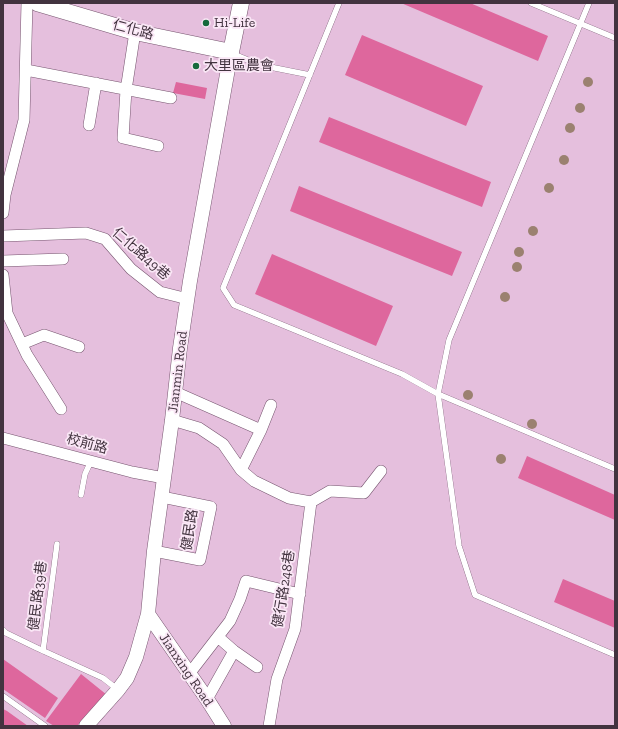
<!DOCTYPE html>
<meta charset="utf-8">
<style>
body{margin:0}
#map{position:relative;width:618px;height:729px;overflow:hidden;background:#e5bfdd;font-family:"Zilla Slab",serif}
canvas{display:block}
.frame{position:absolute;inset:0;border:4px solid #42333f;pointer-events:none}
</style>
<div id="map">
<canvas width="618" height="729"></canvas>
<div class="frame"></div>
</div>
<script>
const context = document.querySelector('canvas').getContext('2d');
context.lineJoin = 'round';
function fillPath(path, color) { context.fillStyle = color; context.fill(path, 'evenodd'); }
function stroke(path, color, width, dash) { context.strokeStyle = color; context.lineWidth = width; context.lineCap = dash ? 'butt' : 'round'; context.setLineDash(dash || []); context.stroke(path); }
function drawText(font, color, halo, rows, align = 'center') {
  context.font = font + ' "Zilla Slab","Noto Sans TC",serif'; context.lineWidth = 3.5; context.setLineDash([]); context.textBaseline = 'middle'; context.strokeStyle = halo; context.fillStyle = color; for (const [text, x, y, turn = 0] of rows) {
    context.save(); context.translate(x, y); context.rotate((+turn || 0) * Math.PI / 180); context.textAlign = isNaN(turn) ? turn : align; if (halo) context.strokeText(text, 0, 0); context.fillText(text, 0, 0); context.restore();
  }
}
const building = new Path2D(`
 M 401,3 L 470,3 L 548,36 L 538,61 Z
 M 362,35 L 483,86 L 466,126 L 345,75 Z
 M 176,82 L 207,88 L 205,99 L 173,93 Z
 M 329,117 L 491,182 L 482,207 L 319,142 Z
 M 299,186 L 462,252 L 452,276 L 290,211 Z
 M 272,254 L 393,306 L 376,346 L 255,294 Z
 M 527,456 L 615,495 L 615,520 L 518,478 Z
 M 563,579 L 615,601 L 615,628 L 554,602 Z
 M 3,659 L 58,698 L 45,718 L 3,689 Z
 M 81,674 L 107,695 L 77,726 L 54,726 L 46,721 Z
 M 3,709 L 7,711 L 28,726 L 3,726 Z`);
const service = new Path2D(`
 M 339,3 L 223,288 L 234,305 L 402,374 L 438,394 L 615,469
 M 531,3 L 615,38
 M 589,3 L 449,340 L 438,394 L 459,546 L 475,595 L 615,655
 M 231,53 L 260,65 L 310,75
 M 81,495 L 85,474 L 91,461
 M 3,630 L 6,633 L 37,648 L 103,678 L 117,689
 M 43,651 L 57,544
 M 3,696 L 45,726`);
const minor = new Path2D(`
 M 135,32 L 126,90 L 123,138 L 158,146
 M 26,70 L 171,98
 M 89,125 L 96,83
 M 3,213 L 5,195 L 24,120 L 27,3
 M 3,236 L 86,233 L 105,239 L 131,269 L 160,292 L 188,299
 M 3,261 L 63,259
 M 3,275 L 7,313 L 27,355 L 61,409
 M 22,344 L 44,335 L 79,347
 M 175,392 L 261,430
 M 172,420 L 199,428 L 223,444 L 241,470 L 254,481 L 289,498 L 311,502 L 330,491 L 364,493 L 381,471
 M 3,438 L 132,472 L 164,478
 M 241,470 L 261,430 L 271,405
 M 154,551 L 200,560 L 211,507 L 162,497
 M 218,637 L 234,651 L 257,667
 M 189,674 L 230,621 L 240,599 L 246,581 L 300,594
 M 207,699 L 234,651
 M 269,726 L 277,679 L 295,629 L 311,502`);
const tertiary = new Path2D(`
 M 148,614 L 207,699 L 224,726
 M 86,726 L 118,690 L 127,678 L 136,657 L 148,614 L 154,551 L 172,420 L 180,348 L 190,281 L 231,52`);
const secondary = new Path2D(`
 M 37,3 L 135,32 L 231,52 L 241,3`);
const trees = [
 [588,82],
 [580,108],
 [570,128],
 [564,160],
 [549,188],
 [533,231],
 [519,252],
 [517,267],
 [505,297],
 [468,395],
 [532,424],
 [501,459]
];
const markers = [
 [206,23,4,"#166a3c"],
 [196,66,4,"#166a3c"]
];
const poiNames = [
 ["Hi-Life",214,23],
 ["大里區農會",204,66]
];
const streetNames = [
 ["仁化路",133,30,15],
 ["仁化路49巷",141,254,41],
 ["Jianmin Road",178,372,-83],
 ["校前路",87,444,15],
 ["健民路",190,530,-81],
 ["健行路248巷",284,589,-81],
 ["健民路39巷",38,596,-83],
 ["Jianxing Road",186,670,56]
];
fillPath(building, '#de679d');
stroke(service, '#76556f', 6);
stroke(minor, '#76556f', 12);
stroke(tertiary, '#76556f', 15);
stroke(secondary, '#76556f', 17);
stroke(service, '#fff', 5.5);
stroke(minor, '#fff', 11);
stroke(tertiary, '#fff', 14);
stroke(secondary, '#fff', 16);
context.fillStyle = '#9b8170';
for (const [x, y] of trees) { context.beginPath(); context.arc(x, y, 5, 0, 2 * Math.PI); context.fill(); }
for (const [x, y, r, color] of markers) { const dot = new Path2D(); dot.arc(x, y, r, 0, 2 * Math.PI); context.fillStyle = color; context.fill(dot); stroke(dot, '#fae7f6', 1.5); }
drawText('14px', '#42333f', '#fae7f6', poiNames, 'left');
drawText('14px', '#42333f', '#fae7f6', streetNames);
</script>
